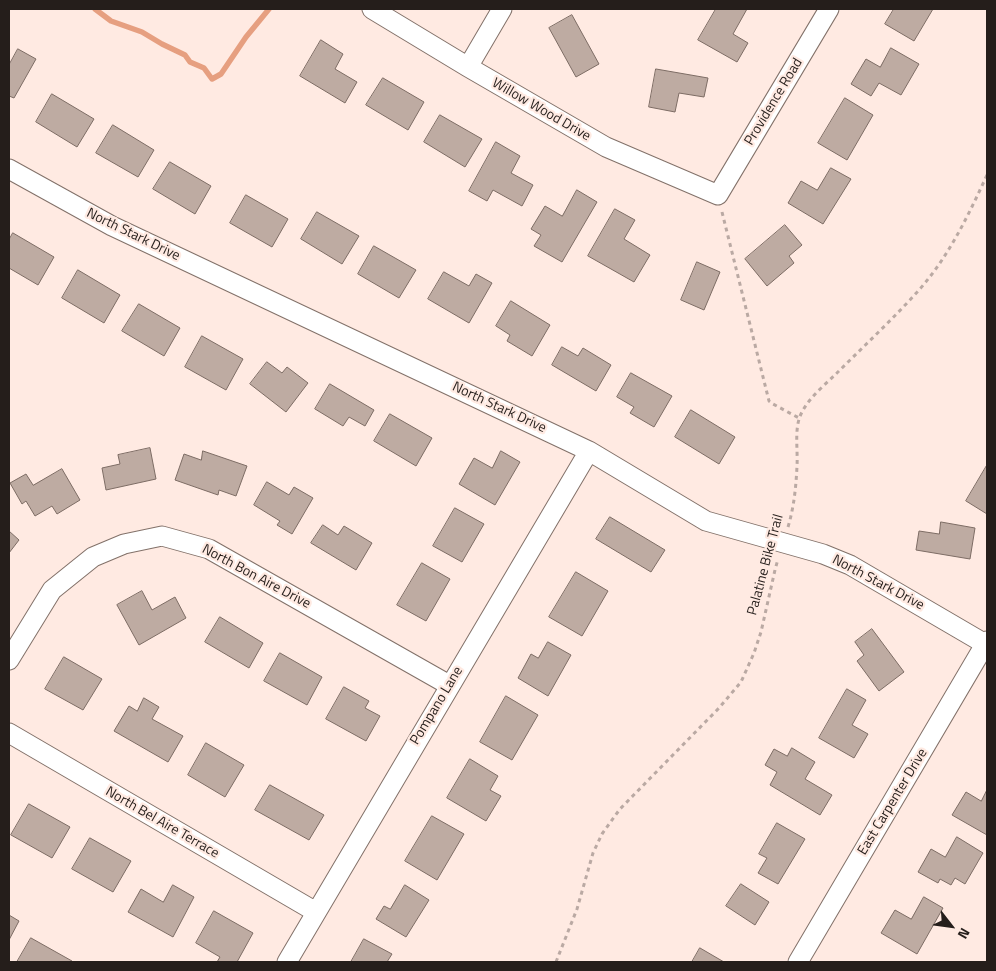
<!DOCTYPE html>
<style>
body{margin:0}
#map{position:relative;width:996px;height:971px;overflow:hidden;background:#ffeae2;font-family:"Titillium Web",sans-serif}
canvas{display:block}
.frame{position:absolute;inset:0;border:10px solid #251e1b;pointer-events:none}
.north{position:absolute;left:926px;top:901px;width:50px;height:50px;-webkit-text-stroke:4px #ffeae2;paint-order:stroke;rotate:120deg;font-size:14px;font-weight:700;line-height:20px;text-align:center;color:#251e1b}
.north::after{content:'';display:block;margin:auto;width:18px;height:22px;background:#251e1b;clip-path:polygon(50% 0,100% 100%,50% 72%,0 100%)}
</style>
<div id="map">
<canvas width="996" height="971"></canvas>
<div class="frame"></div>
<div class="north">N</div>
</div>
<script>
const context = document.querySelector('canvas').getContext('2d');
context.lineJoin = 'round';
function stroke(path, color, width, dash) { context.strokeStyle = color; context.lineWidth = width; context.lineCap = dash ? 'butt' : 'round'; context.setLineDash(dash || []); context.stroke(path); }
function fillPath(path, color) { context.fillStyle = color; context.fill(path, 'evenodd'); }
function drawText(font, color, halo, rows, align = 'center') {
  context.font = font + ' "Titillium Web",sans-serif'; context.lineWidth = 4.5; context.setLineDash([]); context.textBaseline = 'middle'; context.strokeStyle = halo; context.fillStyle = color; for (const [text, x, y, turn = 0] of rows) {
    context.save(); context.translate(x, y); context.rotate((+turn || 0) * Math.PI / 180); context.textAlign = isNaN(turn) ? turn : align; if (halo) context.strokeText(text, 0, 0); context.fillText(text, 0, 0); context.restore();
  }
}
const stream = new Path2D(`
 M 95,9 L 111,21 L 142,32 L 162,44 L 185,55 L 190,62 L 204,68 L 212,79 L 221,74 L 246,37 L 269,9`);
const building = new Path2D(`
 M 716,9 L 747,9 L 733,34 L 748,43 L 737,62 L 698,40 Z
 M 894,9 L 933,9 L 914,41 L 885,24 Z
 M 572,15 L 599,64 L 576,77 L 549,28 Z
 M 321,40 L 343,54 L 335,69 L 357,82 L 345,103 L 300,76 Z
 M 891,48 L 919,64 L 901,95 L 879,83 L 871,96 L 851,84 L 866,59 L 880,67 Z
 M 18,49 L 36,59 L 14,98 L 9,96 L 9,65 Z
 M 656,69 L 708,78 L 704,97 L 679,93 L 675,112 L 649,107 Z
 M 383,78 L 424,102 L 408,130 L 366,105 Z
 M 52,94 L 94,119 L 77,147 L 36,122 Z
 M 845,98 L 873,115 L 847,160 L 818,143 Z
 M 440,115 L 482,139 L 465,167 L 424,142 Z
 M 113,125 L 154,150 L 138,177 L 96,153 Z
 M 496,142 L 520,156 L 511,173 L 533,185 L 522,206 L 493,190 L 487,201 L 469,191 Z
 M 170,162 L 211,186 L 195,214 L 153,189 Z
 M 831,168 L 851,179 L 823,224 L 788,203 L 801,181 L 817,190 Z
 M 577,190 L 597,202 L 562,262 L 534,246 L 541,235 L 531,229 L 545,206 L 562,216 Z
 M 246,195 L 288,219 L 272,247 L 230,223 Z
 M 615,209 L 635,220 L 624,239 L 650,255 L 634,282 L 588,256 Z
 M 317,212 L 359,236 L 342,264 L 301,239 Z
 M 785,225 L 802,245 L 789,256 L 794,263 L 767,286 L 745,259 Z
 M 13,233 L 54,257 L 38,285 L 9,268 L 9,240 Z
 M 374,246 L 416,270 L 399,298 L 358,274 Z
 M 697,262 L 720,272 L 704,310 L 681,300 Z
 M 78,270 L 120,295 L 104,323 L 62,298 Z
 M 444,272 L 469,286 L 476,274 L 492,283 L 469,323 L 428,299 Z
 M 511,301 L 550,325 L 532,356 L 507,341 L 510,335 L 496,326 Z
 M 139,304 L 180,328 L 164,356 L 122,331 Z
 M 202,336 L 243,359 L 226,390 L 185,367 Z
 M 562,347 L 578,356 L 583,348 L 611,365 L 596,391 L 552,365 Z
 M 267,362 L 282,373 L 287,367 L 308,383 L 286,412 L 250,384 Z
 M 631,373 L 672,396 L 654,427 L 630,413 L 634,407 L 617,397 Z
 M 330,384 L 374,410 L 365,426 L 349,417 L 343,426 L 315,409 Z
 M 691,410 L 735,437 L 719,464 L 675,437 Z
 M 390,414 L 432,438 L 416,466 L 374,441 Z
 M 150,448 L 156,479 L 106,490 L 102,468 L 120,464 L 118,455 Z
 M 203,451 L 247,466 L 236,496 L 219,490 L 218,495 L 175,480 L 184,454 L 201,460 Z
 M 501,451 L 520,462 L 495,505 L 459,484 L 474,458 L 492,468 Z
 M 987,465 L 987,514 L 966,501 Z
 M 62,469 L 80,500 L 57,514 L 52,506 L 35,516 L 26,501 L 22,504 L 10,483 L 26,474 L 33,485 Z
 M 267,482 L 289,495 L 294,487 L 313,498 L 292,534 L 277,525 L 280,521 L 254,505 Z
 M 455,508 L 484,524 L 462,562 L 433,546 Z
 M 610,517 L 665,550 L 651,572 L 596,539 Z
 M 941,522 L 975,528 L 970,559 L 916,550 L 919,531 L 939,534 Z
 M 323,525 L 338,535 L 344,526 L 372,543 L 356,570 L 311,543 Z
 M 9,531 L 19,540 L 9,553 Z
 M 422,563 L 450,579 L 426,621 L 397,605 Z
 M 576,572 L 608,591 L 582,636 L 549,617 Z
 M 142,591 L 152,610 L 175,597 L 186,618 L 139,645 L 117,605 Z
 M 220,617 L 263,643 L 249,668 L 205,642 Z
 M 872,629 L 904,672 L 879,691 L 857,661 L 864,655 L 855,642 Z
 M 548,642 L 571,655 L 548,696 L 518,678 L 531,654 L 538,658 Z
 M 280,653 L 322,677 L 307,705 L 264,681 Z
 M 64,657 L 102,679 L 83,710 L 45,689 Z
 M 344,687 L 369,701 L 365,708 L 380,716 L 366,741 L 326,719 Z
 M 847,689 L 866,700 L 852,725 L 868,734 L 854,758 L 819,738 Z
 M 506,696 L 538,715 L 512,760 L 480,742 Z
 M 144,698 L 159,707 L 152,719 L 183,736 L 168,762 L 114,731 L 129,706 L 137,711 Z
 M 206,743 L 244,765 L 225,797 L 188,775 Z
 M 792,748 L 815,762 L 805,779 L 832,795 L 820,815 L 770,785 L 777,772 L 765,765 L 774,749 L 787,756 Z
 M 470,759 L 498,776 L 490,790 L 501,796 L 486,821 L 447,798 Z
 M 270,785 L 324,815 L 309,840 L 255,810 Z
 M 987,790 L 987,835 L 952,815 L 966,792 L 981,801 Z
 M 29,804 L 70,827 L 52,858 L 11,835 Z
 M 432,816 L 464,834 L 437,880 L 405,861 Z
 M 777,823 L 805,839 L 778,884 L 758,873 L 767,858 L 759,854 Z
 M 957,837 L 983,853 L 965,884 L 955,878 L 951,885 L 940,879 L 938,883 L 918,872 L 931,849 L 945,857 Z
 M 90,838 L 131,861 L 113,892 L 72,869 Z
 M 741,884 L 769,902 L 755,925 L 726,906 Z
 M 173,885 L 194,897 L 173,937 L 128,912 L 141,889 L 163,902 Z
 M 405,885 L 429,900 L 406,937 L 376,919 L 384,906 L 390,909 Z
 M 924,897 L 943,908 L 917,954 L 881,933 L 895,910 L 911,919 Z
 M 214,911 L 253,933 L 237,962 L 217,962 L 220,957 L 196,943 Z
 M 9,915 L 19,921 L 9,940 Z
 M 31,938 L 72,961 L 72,962 L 17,962 Z
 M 364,939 L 392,954 L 387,962 L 351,962 Z
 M 700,948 L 724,962 L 692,962 Z`);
const path = new Path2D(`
 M 722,212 L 769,401 L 773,404 L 799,418
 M 788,527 C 794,507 796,487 797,466 C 798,449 794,429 801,414 C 809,397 826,384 839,371 C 866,344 894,318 919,290 C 949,256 968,216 987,175
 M 556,962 L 577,909 L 593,853 L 602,834 L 620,809 L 719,708 L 741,682 L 754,653 L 761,632 L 775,570 L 778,559`);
const minor = new Path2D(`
 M 372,9 L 468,67 L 606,147 L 718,195 L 829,9
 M 468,67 L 502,9
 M 9,169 L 112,226 L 589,451 L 706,521 L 823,554 L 850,565 L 987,645
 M 9,660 L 52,590 L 93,557 L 124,544 L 162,536 L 209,549 L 449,685
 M 9,733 L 316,912
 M 287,962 L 589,451
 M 798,962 L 987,641`);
const streetNames = [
 ["Providence Road",774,102,-59],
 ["Willow Wood Drive",541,110,30],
 ["North Stark Drive",133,235,26],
 ["North Stark Drive",499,408,25],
 ["Palatine Bike Trail",766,565,-75],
 ["North Bon Aire Drive",256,577,28],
 ["North Stark Drive",878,583,28],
 ["Pompano Lane",437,706,-59],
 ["East Carpenter Drive",893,802,-59],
 ["North Bel Aire Terrace",162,823,30]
];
stroke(stream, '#e69f80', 5.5);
fillPath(building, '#beaba2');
stroke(building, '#7d6c64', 1);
stroke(minor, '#827169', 21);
stroke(path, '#baa9a3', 3, [4, 4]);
stroke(minor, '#fff', 19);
drawText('14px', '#251e1b', '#ffeae2', streetNames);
</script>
